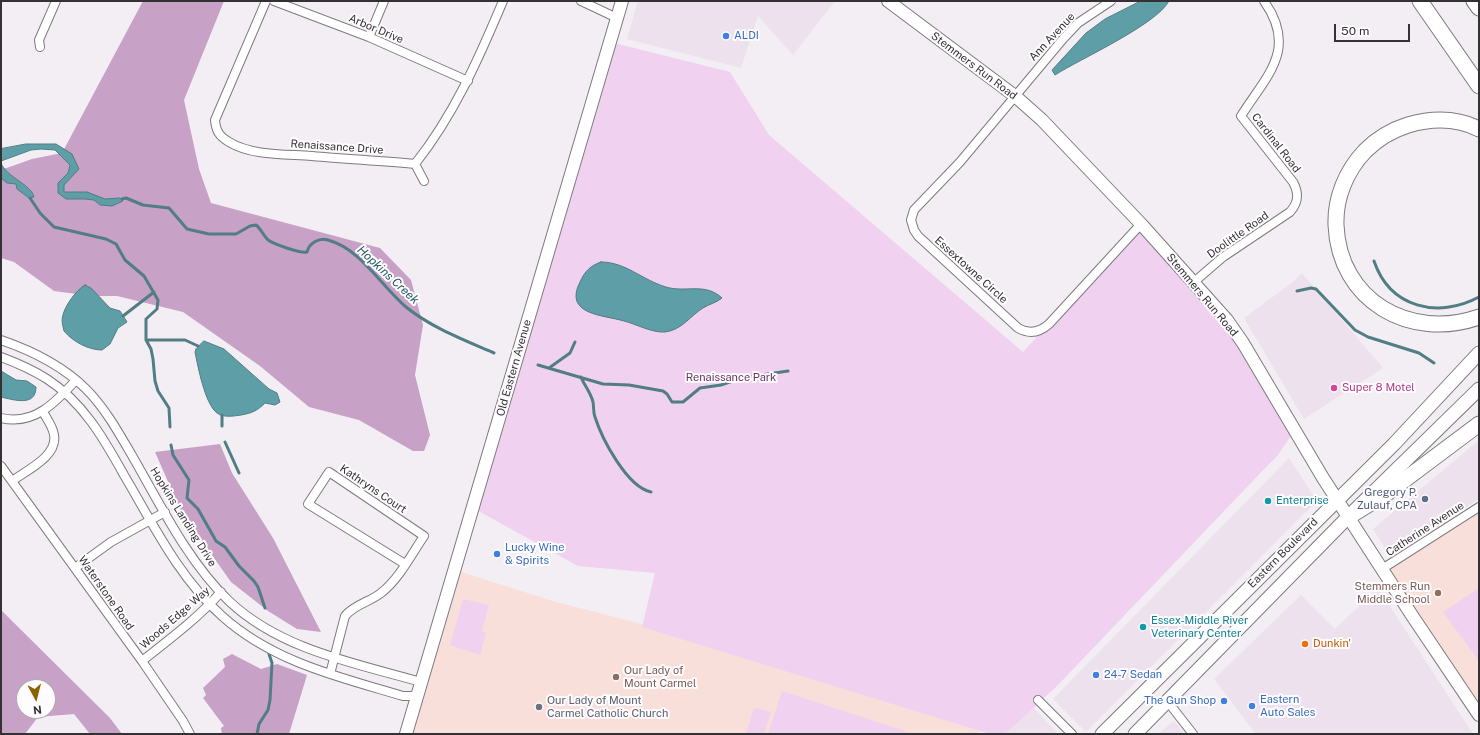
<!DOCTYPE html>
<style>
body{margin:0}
#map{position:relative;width:1480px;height:735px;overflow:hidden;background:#f3eef3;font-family:"Public Sans",sans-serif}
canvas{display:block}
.frame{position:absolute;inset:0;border:2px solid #333133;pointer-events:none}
.north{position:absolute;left:16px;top:679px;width:40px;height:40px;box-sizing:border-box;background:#fffcff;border:1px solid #adabad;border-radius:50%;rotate:173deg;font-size:11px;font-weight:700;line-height:16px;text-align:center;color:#333133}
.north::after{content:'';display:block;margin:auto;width:14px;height:18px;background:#8a6301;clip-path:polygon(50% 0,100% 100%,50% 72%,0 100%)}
.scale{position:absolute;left:1334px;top:24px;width:76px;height:18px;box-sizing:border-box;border:2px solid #333133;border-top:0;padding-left:5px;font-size:12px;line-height:14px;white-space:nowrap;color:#333133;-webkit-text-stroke:3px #fffcff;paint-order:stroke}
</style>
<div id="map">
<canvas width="1480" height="735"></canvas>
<div class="frame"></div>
<div class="north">N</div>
<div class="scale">50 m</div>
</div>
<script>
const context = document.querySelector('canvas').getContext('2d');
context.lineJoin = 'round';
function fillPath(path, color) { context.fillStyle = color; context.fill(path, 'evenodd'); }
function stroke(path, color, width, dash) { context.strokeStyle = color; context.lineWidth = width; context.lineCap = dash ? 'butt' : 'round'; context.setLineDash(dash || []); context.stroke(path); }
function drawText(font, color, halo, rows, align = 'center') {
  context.font = font + ' "Public Sans",sans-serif'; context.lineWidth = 4; context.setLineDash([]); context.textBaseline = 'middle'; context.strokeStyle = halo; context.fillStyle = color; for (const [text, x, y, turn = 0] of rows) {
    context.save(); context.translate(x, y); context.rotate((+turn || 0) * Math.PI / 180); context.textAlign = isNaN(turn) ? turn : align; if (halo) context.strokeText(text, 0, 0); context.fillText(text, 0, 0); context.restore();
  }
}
const built = new Path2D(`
 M 638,1 L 835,1 L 793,55 L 758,16 L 741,68 L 627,39 Z
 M 1302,273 L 1383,368 L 1304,419 L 1244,318 L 1293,282 Z
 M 1479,440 L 1479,499 L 1390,556 L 1373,529 Z
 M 1289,458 L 1317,501 L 1086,732 L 1053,699 Z
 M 1378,588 L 1473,734 L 1256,734 L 1214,679 L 1301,595 L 1335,629 Z
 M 1033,707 L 1058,734 L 1005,734 Z
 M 1174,721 L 1184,734 L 1158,734 Z`);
const education = new Path2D(`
 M 1479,506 L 1479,714 L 1382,569 Z
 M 455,570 L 556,602 L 642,624 L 977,730 L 983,734 L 406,734 Z`);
const green = new Path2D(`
 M 610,42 L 730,72 L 769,135 L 1023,352 L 1141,224 L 1212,303 L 1294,431 L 1278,455 L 1269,464 L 1057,686 L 1005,734 L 990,734 L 642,627 L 655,573 L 578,566 L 473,508 Z
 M 1479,588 L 1479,661 L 1443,612 Z
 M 463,599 L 489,605 L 482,631 L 486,633 L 480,655 L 450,645 Z
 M 782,691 L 914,734 L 768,734 Z
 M 754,708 L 771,712 L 764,734 L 746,734 Z`);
const forest = new Path2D(`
 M 143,1 L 224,1 L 184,100 L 199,169 L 211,203 L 380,248 L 411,280 L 423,325 L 415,375 L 430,435 L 424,451 L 413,451 L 359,420 L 309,407 L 260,366 L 183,312 L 117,296 L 92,296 L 54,291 L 14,262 L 1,258 L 1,170 L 32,159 L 62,153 Z
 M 220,444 L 232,473 L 273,538 L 321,632 L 297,629 L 268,611 L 231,582 L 181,511 L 155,452 Z
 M 1,610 L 110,718 L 122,734 L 90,734 L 74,714 L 38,717 L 25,734 L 1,734 ZM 24,687 L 48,687 L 48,711 L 24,711 Z
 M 232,654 L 261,669 L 277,664 L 307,675 L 289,734 L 222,734 L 221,728 L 224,726 L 203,698 L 206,695 L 203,688 L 225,667 L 223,659 Z`);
const water = new Path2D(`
 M 1141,1 L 1169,1 C 1156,25 1080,59 1055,75 L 1052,70 L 1086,33 L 1105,19 Z
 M 26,144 L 56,144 L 72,154 L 79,169 L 64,185 L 64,192 L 87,192 L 105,199 L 120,198 L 123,201 L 112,206 L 100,205 L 94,200 L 85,199 L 66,199 L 58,193 L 58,183 L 68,173 L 70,165 L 55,150 L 41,149 L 31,150 L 1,161 L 1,149 Z
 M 1,163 C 7,178 31,184 34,197 L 29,198 L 17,189 L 16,184 L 7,183 L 1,178 Z
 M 601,262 C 626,262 642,280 666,287 C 685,293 705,282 722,298 C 716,303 709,304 703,308 C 690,316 682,330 665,332 C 652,333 636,324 624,321 C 604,315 563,315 580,282 C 585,271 590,266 601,262 Z
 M 85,285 L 91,288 L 110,308 L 120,311 L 127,322 L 118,328 L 110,344 L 102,350 C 89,350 73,342 64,331 C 63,326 61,321 63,315 C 65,306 76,290 85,285 Z
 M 204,341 L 224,349 L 269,389 L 277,393 L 280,402 L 275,405 L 265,403 C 257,411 252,413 241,415 C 234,416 223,418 217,413 C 205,404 198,367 195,352 L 196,349 Z
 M 1,371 L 16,380 L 27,381 L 36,387 C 36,407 14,400 1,397 Z`);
const stream = new Path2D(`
 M 30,198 L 40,213 L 54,227 L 106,239 L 116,244 L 125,260 L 144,276 L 158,300 L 157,309 L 146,319 L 146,340 L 151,349 L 153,359 L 155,381 L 158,391 L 169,408 L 170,427
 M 122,199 L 126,198 L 143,205 L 169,208 L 187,229 L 209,234 L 236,234 L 250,226 L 256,225 C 261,229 263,235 268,240 C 274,244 301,254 307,252 C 309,243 320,237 328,240 C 361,249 381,286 406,307 C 432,328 464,340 494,353
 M 1374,261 C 1390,308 1438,319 1479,297
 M 1297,291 L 1311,288 L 1316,289 L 1355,330 L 1368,337 L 1419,353 L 1434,363
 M 123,316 L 154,292
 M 146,340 L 185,340 L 198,346
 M 538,365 L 603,384 L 629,385 L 663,391 L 667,394 L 672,402 L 683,402 L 700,388 L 721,385 L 741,378 L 788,371
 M 549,368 L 570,353 L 575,342
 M 581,377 C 584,385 591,393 593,402 C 594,407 593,412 595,417 C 602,439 627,487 651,492
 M 222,426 L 222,415
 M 225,442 L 239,473
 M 171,445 L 173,455 L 189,480 L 187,498 L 198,509 L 216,541 L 225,547 L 239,566 L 254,581 L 258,587 L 265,608
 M 257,734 L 259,724 L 268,710 L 270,700 L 272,663 L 269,654`);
const street = new Path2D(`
 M 266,1 L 215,120 C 216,131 219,136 229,142 C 252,156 286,154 312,156 C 347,159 381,161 415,164 C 454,115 479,58 503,1
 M 274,1 L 369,37 L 468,81
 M 581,1 L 617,18
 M 1111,1 L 1078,23 L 1063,39 L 960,162 L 914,210 L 911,220 L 914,230 L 918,236 L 1018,328 C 1030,335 1040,332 1049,324 L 1141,224
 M 369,37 L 384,1
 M 40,47 L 39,40 L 56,1
 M 415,164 L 424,181
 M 1194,282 L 1223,257 L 1290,212 C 1299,202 1299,193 1293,182 L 1241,116 C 1267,75 1298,49 1264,1
 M 1,340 C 33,351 62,365 86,389 C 106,409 120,435 134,459 C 161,506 189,563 229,601 C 281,650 355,663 421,682
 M 1,357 C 17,363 33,370 47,379 C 83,402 104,439 124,475 C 153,524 179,578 222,616 C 273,662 339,677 403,696 L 417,696
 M 1,418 C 34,426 56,402 76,380
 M 1,466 L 142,661 L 183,721 L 190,734
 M 12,481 C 27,470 58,456 54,435 C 53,427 47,419 43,412
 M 75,568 L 111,542 L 165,512
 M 1382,569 L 1479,507
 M 142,661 C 170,639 198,618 221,592
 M 330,674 L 345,616 C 355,604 370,602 381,593 C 399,579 411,555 424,536 L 329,472 L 308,504 L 405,564
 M 1038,700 L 1072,734
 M 1168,702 L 1193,734`);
const secondary = new Path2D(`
 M 888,1 L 1015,96 L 1042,120 L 1142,225 L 1227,320 L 1243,343 L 1323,478 L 1413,617 L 1479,715
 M 406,734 L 622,1`);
const primary = new Path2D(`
 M 1102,734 L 1394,444 L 1479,353
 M 1135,734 L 1348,517 L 1479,389`);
const highway = new Path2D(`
 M 1420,1 L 1479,86
 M 1474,1 L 1479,8
 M 1479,129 C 1457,118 1432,118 1408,125 C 1392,130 1377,139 1365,151 C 1346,171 1335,198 1336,225 C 1339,301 1410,341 1479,317
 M 1348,517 L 1387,493 L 1479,424`);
const markers = [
 [726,36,4,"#3f7fe0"],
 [1334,388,4,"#d1479c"],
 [1425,499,4,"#5c6f8a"],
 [1268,501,4,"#0f9aa8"],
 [497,554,4,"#3f7fe0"],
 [1438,593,4,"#8d6e63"],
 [1143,627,4,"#0f9aa8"],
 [1305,644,4,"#e8710a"],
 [1096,675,4,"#3f7fe0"],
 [616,677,4,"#8d6e63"],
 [1224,701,4,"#3f7fe0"],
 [1252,706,4,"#3f7fe0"],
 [539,707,4,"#6b7280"]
];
const streetNames = [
 ["Arbor Drive",376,29,23],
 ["Ann Avenue",1052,37,-47],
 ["Stemmers Run Road",974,66,37],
 ["Cardinal Road",1276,143,52],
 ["Renaissance Drive",337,147,4],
 ["Doolittle Road",1238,235,-35],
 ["Essextowne Circle",971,270,42],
 ["Stemmers Run Road",1202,295,50],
 ["Old Eastern Avenue",514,368,-74],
 ["Kathryns Court",373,489,34],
 ["Hopkins Landing Drive",183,517,58],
 ["Catherine Avenue",1425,529,-33],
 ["Eastern Boulevard",1283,553,-45],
 ["Waterstone Road",106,593,55],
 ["Woods Edge Way",175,618,-41]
];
const shopNames = [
 ["ALDI",734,36],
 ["Lucky Wine",505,548],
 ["& Spirits",505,561],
 ["24-7 Sedan",1104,675],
 ["Eastern",1260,700],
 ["Auto Sales",1260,713],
 ["The Gun Shop",1216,701,"right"]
];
const parkNames = [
 ["Renaissance Park",731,378]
];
const hotelNames = [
 ["Super 8 Motel",1342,388]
];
const serviceNames = [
 ["Gregory P.",1417,493],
 ["Zulauf, CPA",1417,506]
];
const cultureNames = [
 ["Enterprise",1276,501],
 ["Essex-Middle River",1151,621],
 ["Veterinary Center",1151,634]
];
const educationNames = [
 ["Stemmers Run",1430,587],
 ["Middle School",1430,600],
 ["Our Lady of",624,671,"left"],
 ["Mount Carmel",624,684,"left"]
];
const foodNames = [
 ["Dunkin'",1313,644]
];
const worshipNames = [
 ["Our Lady of Mount",547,701],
 ["Carmel Catholic Church",547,714]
];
const waterNames = [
 ["Hopkins Creek",388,275,43]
];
fillPath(built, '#ece1ec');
fillPath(education, '#f9dfd9');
fillPath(green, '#f0d1ef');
fillPath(forest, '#c7a1c6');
fillPath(water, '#5e9ea6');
stroke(water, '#517d84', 1);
stroke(stream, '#517d84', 3);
stroke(street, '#7e7a7e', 10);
stroke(secondary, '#7e7a7e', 14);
stroke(primary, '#7e7a7e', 15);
stroke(highway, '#7e7a7e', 17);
stroke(street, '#fff', 8);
stroke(secondary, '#fff', 12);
stroke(primary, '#fff', 13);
stroke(highway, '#fff', 15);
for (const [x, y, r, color] of markers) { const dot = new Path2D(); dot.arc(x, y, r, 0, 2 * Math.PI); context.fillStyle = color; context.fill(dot); stroke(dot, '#fffcff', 1.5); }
drawText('11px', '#333133', '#fffcff', streetNames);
drawText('11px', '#366cbe', '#fffcff', shopNames, 'left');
drawText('11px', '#653565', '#fffcff', parkNames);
drawText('11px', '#b23c85', '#fffcff', hotelNames, 'left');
drawText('11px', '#4e5e75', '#fffcff', serviceNames, 'right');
drawText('11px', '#0d838f', '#fffcff', cultureNames, 'left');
drawText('11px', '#785e54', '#fffcff', educationNames, 'right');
drawText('11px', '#c56008', '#fffcff', foodNames, 'left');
drawText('11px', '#5b616d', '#fffcff', worshipNames, 'left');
drawText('italic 12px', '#275f64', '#fffcff', waterNames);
</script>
